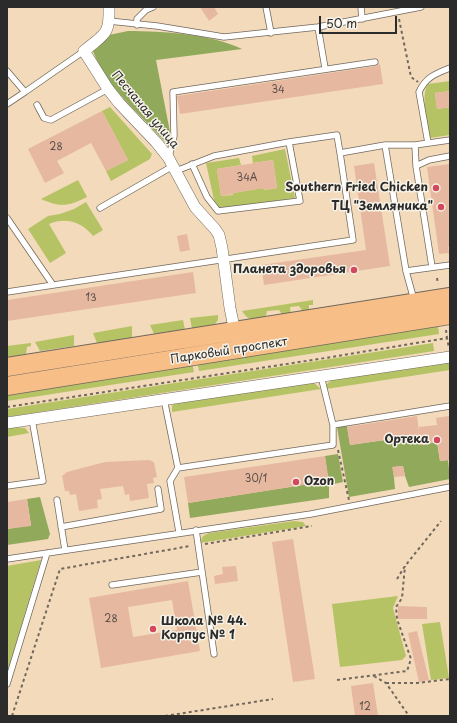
<!DOCTYPE html>
<meta charset="utf-8">
<style>
body{margin:0}
#map{position:relative;width:457px;height:723px;overflow:hidden;background:#f3daba;font-family:"Playpen Sans",sans-serif}
canvas{display:block}
.frame{position:absolute;inset:0;border:8px solid #2b2b2b;pointer-events:none}
.scale{position:absolute;left:319px;top:16px;width:78px;height:18px;box-sizing:border-box;border:2px solid #2b2b2b;border-top:0;padding-left:5px;font-size:12px;line-height:14px;white-space:nowrap;color:#2b2b2b;-webkit-text-stroke:3px #f7f3e8;paint-order:stroke}
</style>
<div id="map">
<canvas width="457" height="723"></canvas>
<div class="frame"></div>
<div class="scale">50 m</div>
</div>
<script>
const context = document.querySelector('canvas').getContext('2d');
context.lineJoin = 'round';
function fillPath(path, color) { context.fillStyle = color; context.fill(path, 'evenodd'); }
function stroke(path, color, width, dash) { context.strokeStyle = color; context.lineWidth = width; context.lineCap = dash ? 'butt' : 'round'; context.setLineDash(dash || []); context.stroke(path); }
function drawText(font, color, halo, rows, align = 'center') {
  context.font = font + ' "Playpen Sans",sans-serif'; context.lineWidth = 3; context.setLineDash([]); context.textBaseline = 'middle'; context.strokeStyle = halo; context.fillStyle = color; for (const [text, x, y, turn = 0] of rows) {
    context.save(); context.translate(x, y); context.rotate((+turn || 0) * Math.PI / 180); context.textAlign = isNaN(turn) ? turn : align; if (halo) context.strokeText(text, 0, 0); context.fillText(text, 0, 0); context.restore();
  }
}
const green = new Path2D(`
 M 450,81 L 450,91 L 435,93 L 437,109 L 450,107 L 450,135 L 430,138 C 428,125 420,95 428,84 Z
 M 110,107 L 152,154 L 150,159 L 111,181 L 106,171 L 128,160 L 102,111 Z
 M 285,149 L 295,198 L 220,209 L 214,200 L 206,163 L 239,158 L 241,165 L 217,169 L 221,196 L 233,195 L 233,193 L 263,188 L 264,190 L 277,188 L 273,160 L 253,163 L 252,156 Z
 M 78,180 L 87,197 C 69,206 61,208 41,199 Z
 M 86,202 L 103,230 L 93,236 C 82,222 66,217 49,224 L 66,253 L 50,263 L 28,229 L 48,216 L 60,214 L 74,209 Z
 M 313,300 L 313,305 L 309,305 L 309,312 L 303,312 L 299,306 L 290,307 L 291,315 L 283,316 L 279,310 L 267,311 L 265,319 C 255,321 248,321 242,311 Z
 M 218,315 L 218,320 L 215,324 L 192,329 L 190,318 Z
 M 183,320 L 185,330 L 154,334 L 150,325 Z
 M 438,325 L 439,334 L 199,371 L 197,362 Z
 M 132,326 L 132,338 L 97,343 L 93,333 Z
 M 74,335 L 74,346 L 40,351 L 35,342 Z
 M 31,343 L 31,346 L 27,347 L 26,354 L 7,357 L 7,346 Z
 M 433,343 L 434,351 L 7,417 L 7,409 Z
 M 450,361 L 450,370 L 326,389 L 327,384 L 332,379 Z
 M 192,362 L 194,372 L 7,401 L 7,391 Z
 M 313,382 L 321,389 L 172,412 L 172,406 L 176,402 Z
 M 13,427 L 25,428 L 29,433 L 7,437 L 7,428 Z
 M 294,521 L 303,522 L 306,526 L 200,543 L 203,536 L 209,533 Z
 M 41,560 L 7,673 L 7,566 Z
 M 398,596 L 393,608 L 406,656 L 402,660 L 340,667 L 332,604 Z
 M 440,622 L 449,678 L 431,680 L 422,624 Z`);
const forest = new Path2D(`
 M 128,31 C 163,31 211,34 242,49 L 156,60 L 170,132 L 166,143 C 140,113 107,89 93,51 L 109,35 Z
 M 347,426 L 350,445 L 420,435 L 421,445 L 437,442 L 440,461 L 448,460 L 450,479 L 409,487 L 405,476 L 403,466 L 393,467 L 395,489 L 349,497 L 337,427 Z
 M 338,454 L 343,482 L 329,485 L 329,498 L 190,518 L 188,503 L 328,481 L 325,456 Z
 M 40,497 L 50,534 L 48,539 L 7,545 L 7,529 L 31,525 L 27,499 Z`);
const building = new Path2D(`
 M 200,7 L 214,7 L 218,14 L 209,21 Z
 M 380,64 L 383,84 L 180,114 L 177,96 L 376,66 Z
 M 450,91 L 450,107 L 437,109 L 435,93 Z
 M 102,111 L 128,160 L 106,171 L 91,143 L 57,161 L 64,173 L 45,183 L 28,149 Z
 M 273,160 L 277,188 L 263,190 L 263,188 L 233,193 L 234,194 L 221,196 L 217,169 Z
 M 374,163 L 390,266 L 264,285 L 261,265 L 366,250 L 354,166 Z
 M 450,164 L 450,247 L 448,247 L 449,253 L 439,254 L 427,167 Z
 M 187,234 L 190,250 L 180,252 L 177,236 Z
 M 193,272 L 196,293 L 7,321 L 7,300 Z
 M 417,416 L 419,432 L 419,427 L 437,425 L 436,418 L 449,416 L 450,424 L 450,460 L 440,461 L 437,442 L 421,445 L 420,435 L 350,445 L 347,427 Z
 M 325,456 L 329,481 L 188,503 L 184,477 Z
 M 149,460 L 154,462 L 157,477 L 153,478 L 154,483 L 147,484 L 149,498 L 130,501 L 129,494 L 125,495 L 123,486 L 100,489 L 102,499 L 97,500 L 98,508 L 79,511 L 76,494 L 70,495 L 69,491 L 65,491 L 62,476 L 67,472 L 105,462 Z
 M 403,466 L 405,476 L 394,477 L 392,467 Z
 M 27,499 L 31,526 L 7,529 L 7,502 Z
 M 293,539 L 315,679 L 293,682 L 272,542 Z
 M 236,566 L 238,581 L 215,584 L 214,576 L 223,574 L 222,567 Z
 M 188,581 L 200,651 L 101,668 L 89,598 ZM 172,600 L 177,630 L 133,637 L 128,607 Z
 M 398,606 L 427,607 L 427,619 L 398,619 Z
 M 417,631 L 429,680 L 419,682 L 408,633 Z
 M 373,683 L 378,716 L 355,716 L 351,686 Z`);
const path = new Path2D(`
 M 399,19 L 411,77 L 418,82
 M 437,278 L 438,284
 M 446,330 L 447,338 L 450,337
 M 7,407 L 319,359 L 447,338 L 449,348
 M 338,450 L 349,500
 M 205,544 L 312,526
 M 397,579 L 405,566 L 441,521
 M 374,676 L 386,683 L 409,716
 M 337,680 L 407,671 L 411,659 L 397,619 L 396,607 L 402,598 L 405,566
 M 386,683 L 417,683 L 450,679
 M 12,716 L 60,569 L 190,546
 M 165,716 L 273,699`);
const lane = new Path2D(`
 M 266,7 L 271,33
 M 361,7 L 362,19
 M 109,21 L 157,26 L 224,37 L 318,27 L 421,7
 M 137,25 L 137,19 L 146,10 L 153,7
 M 318,27 L 325,68
 M 7,71 L 25,92 L 84,51
 M 7,104 L 25,92
 M 37,105 L 44,118 L 51,120 L 108,89
 M 289,142 L 337,135 L 340,153
 M 428,143 L 419,92 C 426,77 435,74 450,68
 M 385,145 L 406,271 L 414,300
 M 415,145 L 416,166
 M 169,157 L 174,136 L 173,92 L 375,62
 M 176,171 L 214,156 L 289,142 L 300,201 L 218,211 L 207,197 L 192,164
 M 100,208 L 173,166
 M 7,218 L 53,285
 M 432,267 L 416,166 L 429,160 L 450,156
 M 406,271 L 450,265
 M 7,292 L 353,240 L 340,153 L 385,145 L 415,145 L 450,140
 M 321,376 L 333,425 L 450,406
 M 164,399 L 178,468 L 333,445 L 333,425
 M 178,468 L 170,481 L 179,532
 M 7,486 L 43,481 L 32,419
 M 57,500 L 65,550
 M 61,527 L 161,509 L 158,489
 M 196,530 L 214,654
 M 7,559 L 311,514 L 450,487
 M 112,585 L 202,572
 M 7,684 L 47,553`);
const street = new Path2D(`
 M 109,7 C 110,36 104,34 84,51 L 108,89 L 119,103 L 156,142 L 168,157 L 195,207 L 215,229 L 219,235 L 222,248 L 230,308 L 236,337
 M 7,423 L 450,357`);
const primary = new Path2D(`
 M 7,367 L 450,297
 M 7,386 L 450,315`);
const markers = [
 [436,188,4,"#d1495b"],
 [441,207,4,"#d1495b"],
 [354,270,4,"#d1495b"],
 [437,440,4,"#d1495b"],
 [296,482,4,"#d1495b"],
 [153,629,4,"#d1495b"]
];
const numberNames = [
 ["34",278,90],
 ["28",56,147],
 ["34А",247,178],
 ["13",91,298],
 ["30/1",256,479],
 ["28",111,619],
 ["12",365,707]
];
const streetNames = [
 ["Песчаная улица",145,110,50],
 ["Парковый проспект",229,351,-9]
];
const poiNames = [
 ["Southern Fried Chicken",428,188],
 ["ТЦ \"Земляника\"",433,207],
 ["Планета здоровья",346,270],
 ["Ортека",429,440],
 ["Ozon",304,482,"left"],
 ["Школа № 44.",161,622,"left"],
 ["Корпус № 1",161,636,"left"]
];
fillPath(green, '#b5c365');
fillPath(forest, '#90a95a');
fillPath(building, '#e6b8a0');
stroke(lane, '#71685d', 7);
stroke(street, '#71685d', 12);
stroke(primary, '#71685d', 20);
stroke(path, '#71685d', 2, [3, 3]);
stroke(lane, '#fff', 5.5);
stroke(street, '#fff', 11);
stroke(primary, '#f7be88', 18);
for (const [x, y, r, color] of markers) { const dot = new Path2D(); dot.arc(x, y, r, 0, 2 * Math.PI); context.fillStyle = color; context.fill(dot); stroke(dot, '#f7f3e8', 1.5); }
drawText('10px', '#5a4e48', null, numberNames);
drawText('12px', '#2b2b2b', '#f7f3e8', streetNames);
drawText('bold 12px', '#2b2b2b', '#f7f3e8', poiNames, 'right');
</script>
